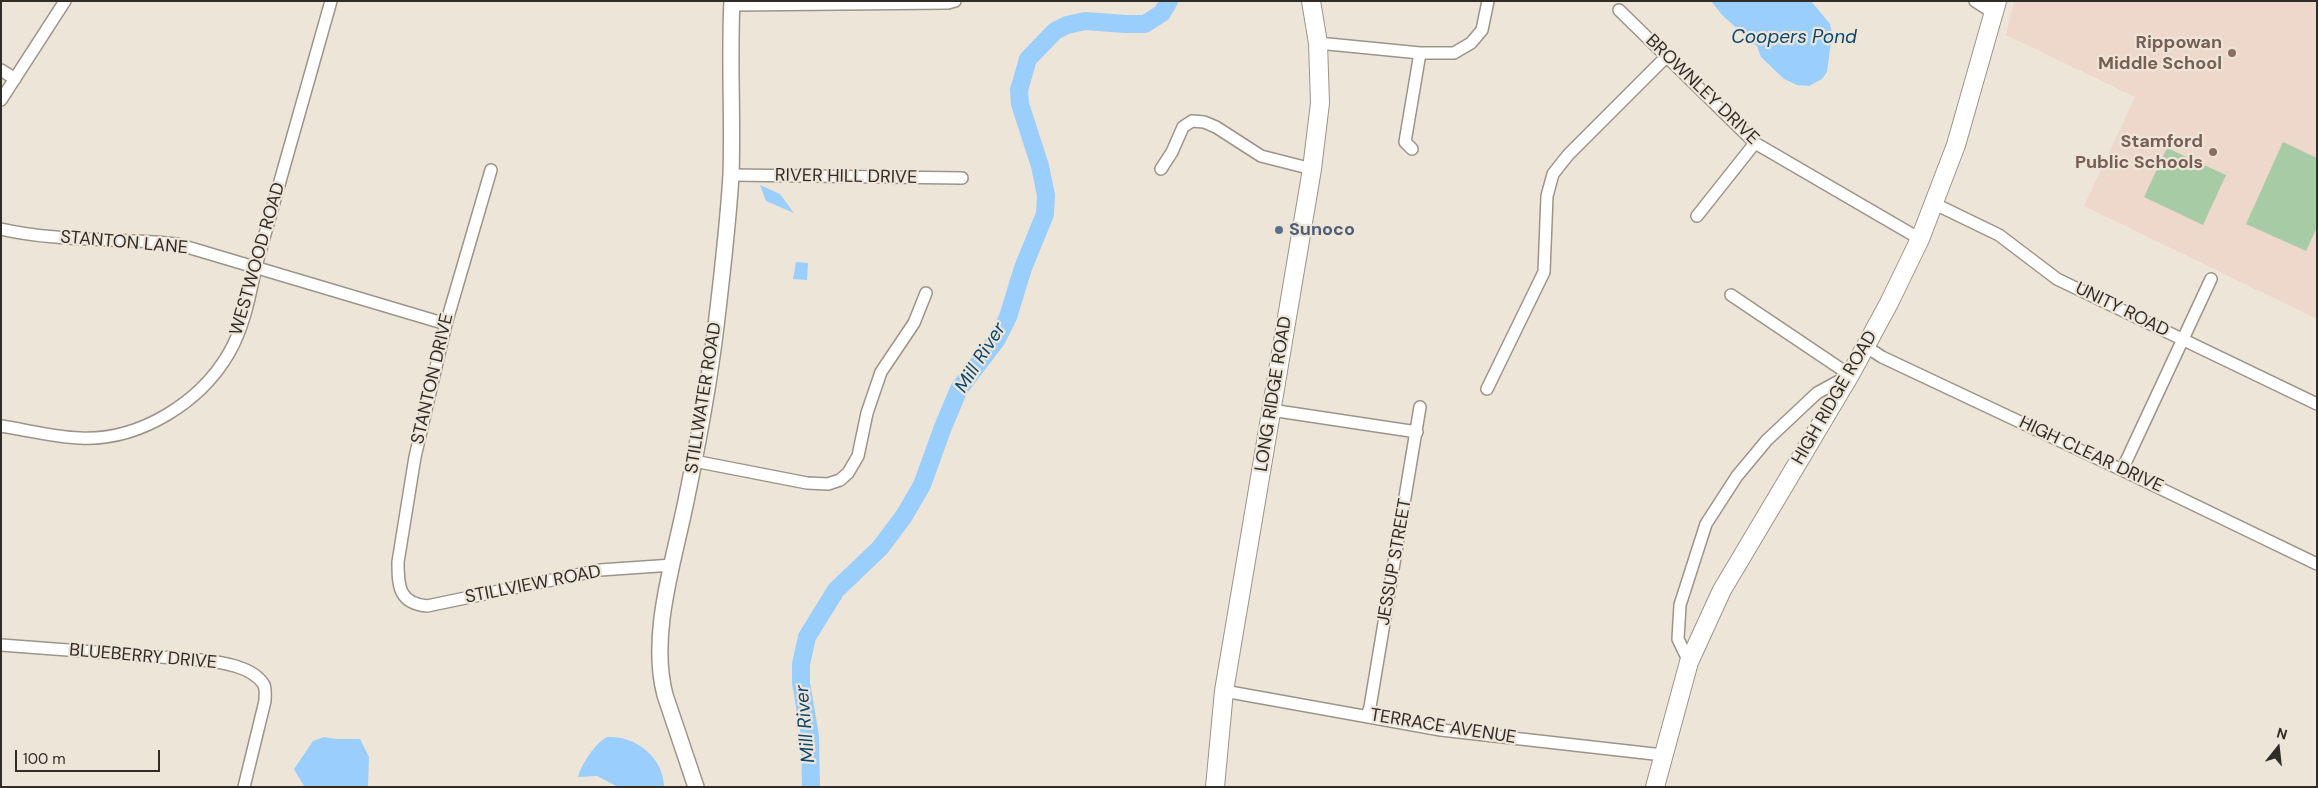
<!DOCTYPE html>
<style>
body{margin:0}
#map{position:relative;width:2318px;height:788px;overflow:hidden;background:#eee5d9;font-family:"DM Sans",sans-serif}
canvas{display:block}
.frame{position:absolute;inset:0;border:2px solid #302c28;pointer-events:none}
.north{position:absolute;left:2253px;top:723px;width:50px;height:50px;-webkit-text-stroke:4px #eee5d9;paint-order:stroke;rotate:16deg;font-size:14px;font-weight:700;line-height:20px;text-align:center;color:#302c28}
.north::after{content:'';display:block;margin:auto;width:18px;height:22px;background:#302c28;clip-path:polygon(50% 0,100% 100%,50% 72%,0 100%)}
.scale{position:absolute;left:15px;top:750px;width:145px;height:22px;box-sizing:border-box;border:2px solid #302c28;border-top:0;padding-left:6px;font-size:15px;line-height:18px;white-space:nowrap;color:#302c28;-webkit-text-stroke:4px #eee5d9;paint-order:stroke}
</style>
<div id="map">
<canvas width="2318" height="788"></canvas>
<div class="frame"></div>
<div class="north">N</div>
<div class="scale">100 m</div>
</div>
<script>
const context = document.querySelector('canvas').getContext('2d');
context.lineJoin = 'round';
function fillPath(path, color) { context.fillStyle = color; context.fill(path, 'evenodd'); }
function stroke(path, color, width, dash) { context.strokeStyle = color; context.lineWidth = width; context.lineCap = dash ? 'butt' : 'round'; context.setLineDash(dash || []); context.stroke(path); }
function drawText(font, color, halo, rows, align = 'center') {
  context.font = font + ' "DM Sans",sans-serif'; context.lineWidth = 4.5; context.setLineDash([]); context.textBaseline = 'middle'; context.strokeStyle = halo; context.fillStyle = color; for (const [text, x, y, turn = 0] of rows) {
    context.save(); context.translate(x, y); context.rotate((+turn || 0) * Math.PI / 180); context.textAlign = isNaN(turn) ? turn : align; if (halo) context.strokeText(text, 0, 0); context.fillText(text, 0, 0); context.restore();
  }
}
const education = new Path2D(`
 M 2014,1 L 2317,1 L 2317,319 L 2084,206 L 2135,97 L 2006,35 Z`);
const green = new Path2D(`
 M 2283,142 L 2317,158 L 2317,227 L 2306,251 L 2246,224 Z
 M 2167,148 L 2226,175 L 2203,225 L 2144,197 Z`);
const water = new Path2D(`
 M 1711,1 L 1811,1 L 1830,24 L 1832,34 L 1827,72 L 1822,79 L 1809,86 L 1797,85 L 1784,79 L 1761,57 L 1757,46 L 1723,16 Z
 M 760,185 L 780,194 L 794,213 L 766,201 Z
 M 796,262 L 808,263 L 807,280 L 793,279 Z
 M 324,737 L 336,739 L 360,739 L 369,757 L 368,787 L 304,786 L 294,769 L 313,741 Z
 M 607,737 C 636,735 664,758 664,787 L 618,787 L 597,776 L 578,777 C 581,765 596,742 607,737 Z`);
const river = new Path2D(`
 M 811,787 L 810,736 L 801,683 L 801,664 L 807,637 L 836,590 L 880,548 L 904,516 L 922,485 L 943,427 L 959,389 L 997,339 L 1008,317 L 1023,268 L 1045,214 L 1046,195 L 1040,166 L 1020,104 L 1019,90 L 1028,59 L 1055,31 L 1067,25 L 1085,21 L 1126,24 L 1145,24 L 1162,13 L 1169,1`);
const minor = new Path2D(`
 M 1975,1 L 1994,13
 M 732,5 L 948,3 L 955,1
 M 1619,10 L 1755,143 L 1920,239
 M 1318,43 L 1420,53 L 1454,53 L 1471,43 L 1482,30 L 1488,1
 M 1,70 L 15,79
 M 1,100 L 65,1
 M 1412,149 L 1405,142 L 1420,53
 M 1161,169 L 1172,152 L 1183,127 L 1192,121 L 1204,122 L 1216,127 L 1261,156 L 1312,169
 M 491,170 L 446,324 L 415,457 L 398,562 C 398,587 399,603 427,606 L 600,570 L 673,565
 M 731,175 L 962,178
 M 1935,204 L 1999,235 L 2057,279 L 2317,404
 M 1697,216 L 1755,143
 M 1,229 C 58,242 119,238 177,244 L 446,324
 M 1865,346 L 1882,357 L 2122,470 L 2317,564
 M 1487,389 L 1544,272 L 1547,196 L 1553,174 L 1568,155 L 1667,56
 M 1271,410 L 1417,432
 M 1,426 C 27,430 54,437 80,438 C 139,441 200,403 229,353 C 244,327 250,295 256,266 L 331,1
 M 694,461 L 807,483 L 828,484 L 840,480 L 848,473 L 858,456 L 867,413 L 881,372 L 914,323 L 926,293
 M 2122,470 L 2211,279
 M 1,645 L 201,660 C 220,662 253,666 264,685 C 266,689 265,696 265,701 L 244,787
 M 1689,662 L 1678,639 L 1680,605 L 1706,524 L 1737,476 L 1767,440 L 1817,393 L 1850,375 L 1731,295
 M 1224,691 L 1441,730 L 1663,755
 M 1367,716 L 1370,707 L 1420,407`);
const secondary = new Path2D(`
 M 696,787 L 665,695 C 649,635 674,561 686,501 C 698,443 709,385 716,326 C 722,276 728,225 731,175 C 733,117 729,59 732,1`);
const primary = new Path2D(`
 M 1215,787 L 1224,691 L 1312,169 L 1320,103 L 1318,43 L 1311,1
 M 1655,787 L 1689,662 L 1722,590 L 1850,375 L 1889,303 L 1920,239 L 1956,145 L 1997,1`);
const markers = [
 [2232,53,5,"#8d6e63"],
 [2213,152,5,"#8d6e63"],
 [1279,230,5,"#5c6f8a"]
];
const educationNames = [
 ["Rippowan",2222,43],
 ["Middle School",2222,64],
 ["Stamford",2203,142],
 ["Public Schools",2203,163]
];
const streetNames = [
 ["BROWNLEY DRIVE",1702,90,44],
 ["RIVER HILL DRIVE",846,177,1],
 ["STANTON LANE",124,243,5],
 ["WESTWOOD ROAD",258,259,-74],
 ["UNITY ROAD",2122,310,26],
 ["STANTON DRIVE",433,379,-77],
 ["LONG RIDGE ROAD",1274,394,-81],
 ["STILLWATER ROAD",704,398,-81],
 ["HIGH RIDGE ROAD",1835,398,-60],
 ["HIGH CLEAR DRIVE",2091,455,25],
 ["JESSUP STREET",1395,562,-80],
 ["STILLVIEW ROAD",533,585,-11],
 ["BLUEBERRY DRIVE",143,657,5],
 ["TERRACE AVENUE",1443,727,9]
];
const serviceNames = [
 ["Sunoco",1289,230]
];
const waterNames = [
 ["Coopers Pond",1794,38],
 ["Mill River",981,358,-58],
 ["Mill River",806,724,-95]
];
fillPath(education, '#eed7cb');
fillPath(green, '#a7cba5');
fillPath(water, '#99cefd');
stroke(river, '#99cefd', 18);
stroke(minor, '#9d9489', 14);
stroke(secondary, '#9d9489', 18);
stroke(primary, '#9d9489', 20);
stroke(minor, '#fff', 11);
stroke(secondary, '#fff', 15);
stroke(primary, '#fff', 18);
for (const [x, y, r, color] of markers) { const dot = new Path2D(); dot.arc(x, y, r, 0, 2 * Math.PI); context.fillStyle = color; context.fill(dot); stroke(dot, '#eee5d9', 2); }
drawText('bold 18px', '#785e54', '#eee5d9', educationNames, 'right');
drawText('18px', '#302c28', '#eee5d9', streetNames);
drawText('bold 18px', '#4e5e75', '#eee5d9', serviceNames, 'left');
drawText('italic 19px', '#094772', '#eee5d9', waterNames);
</script>
